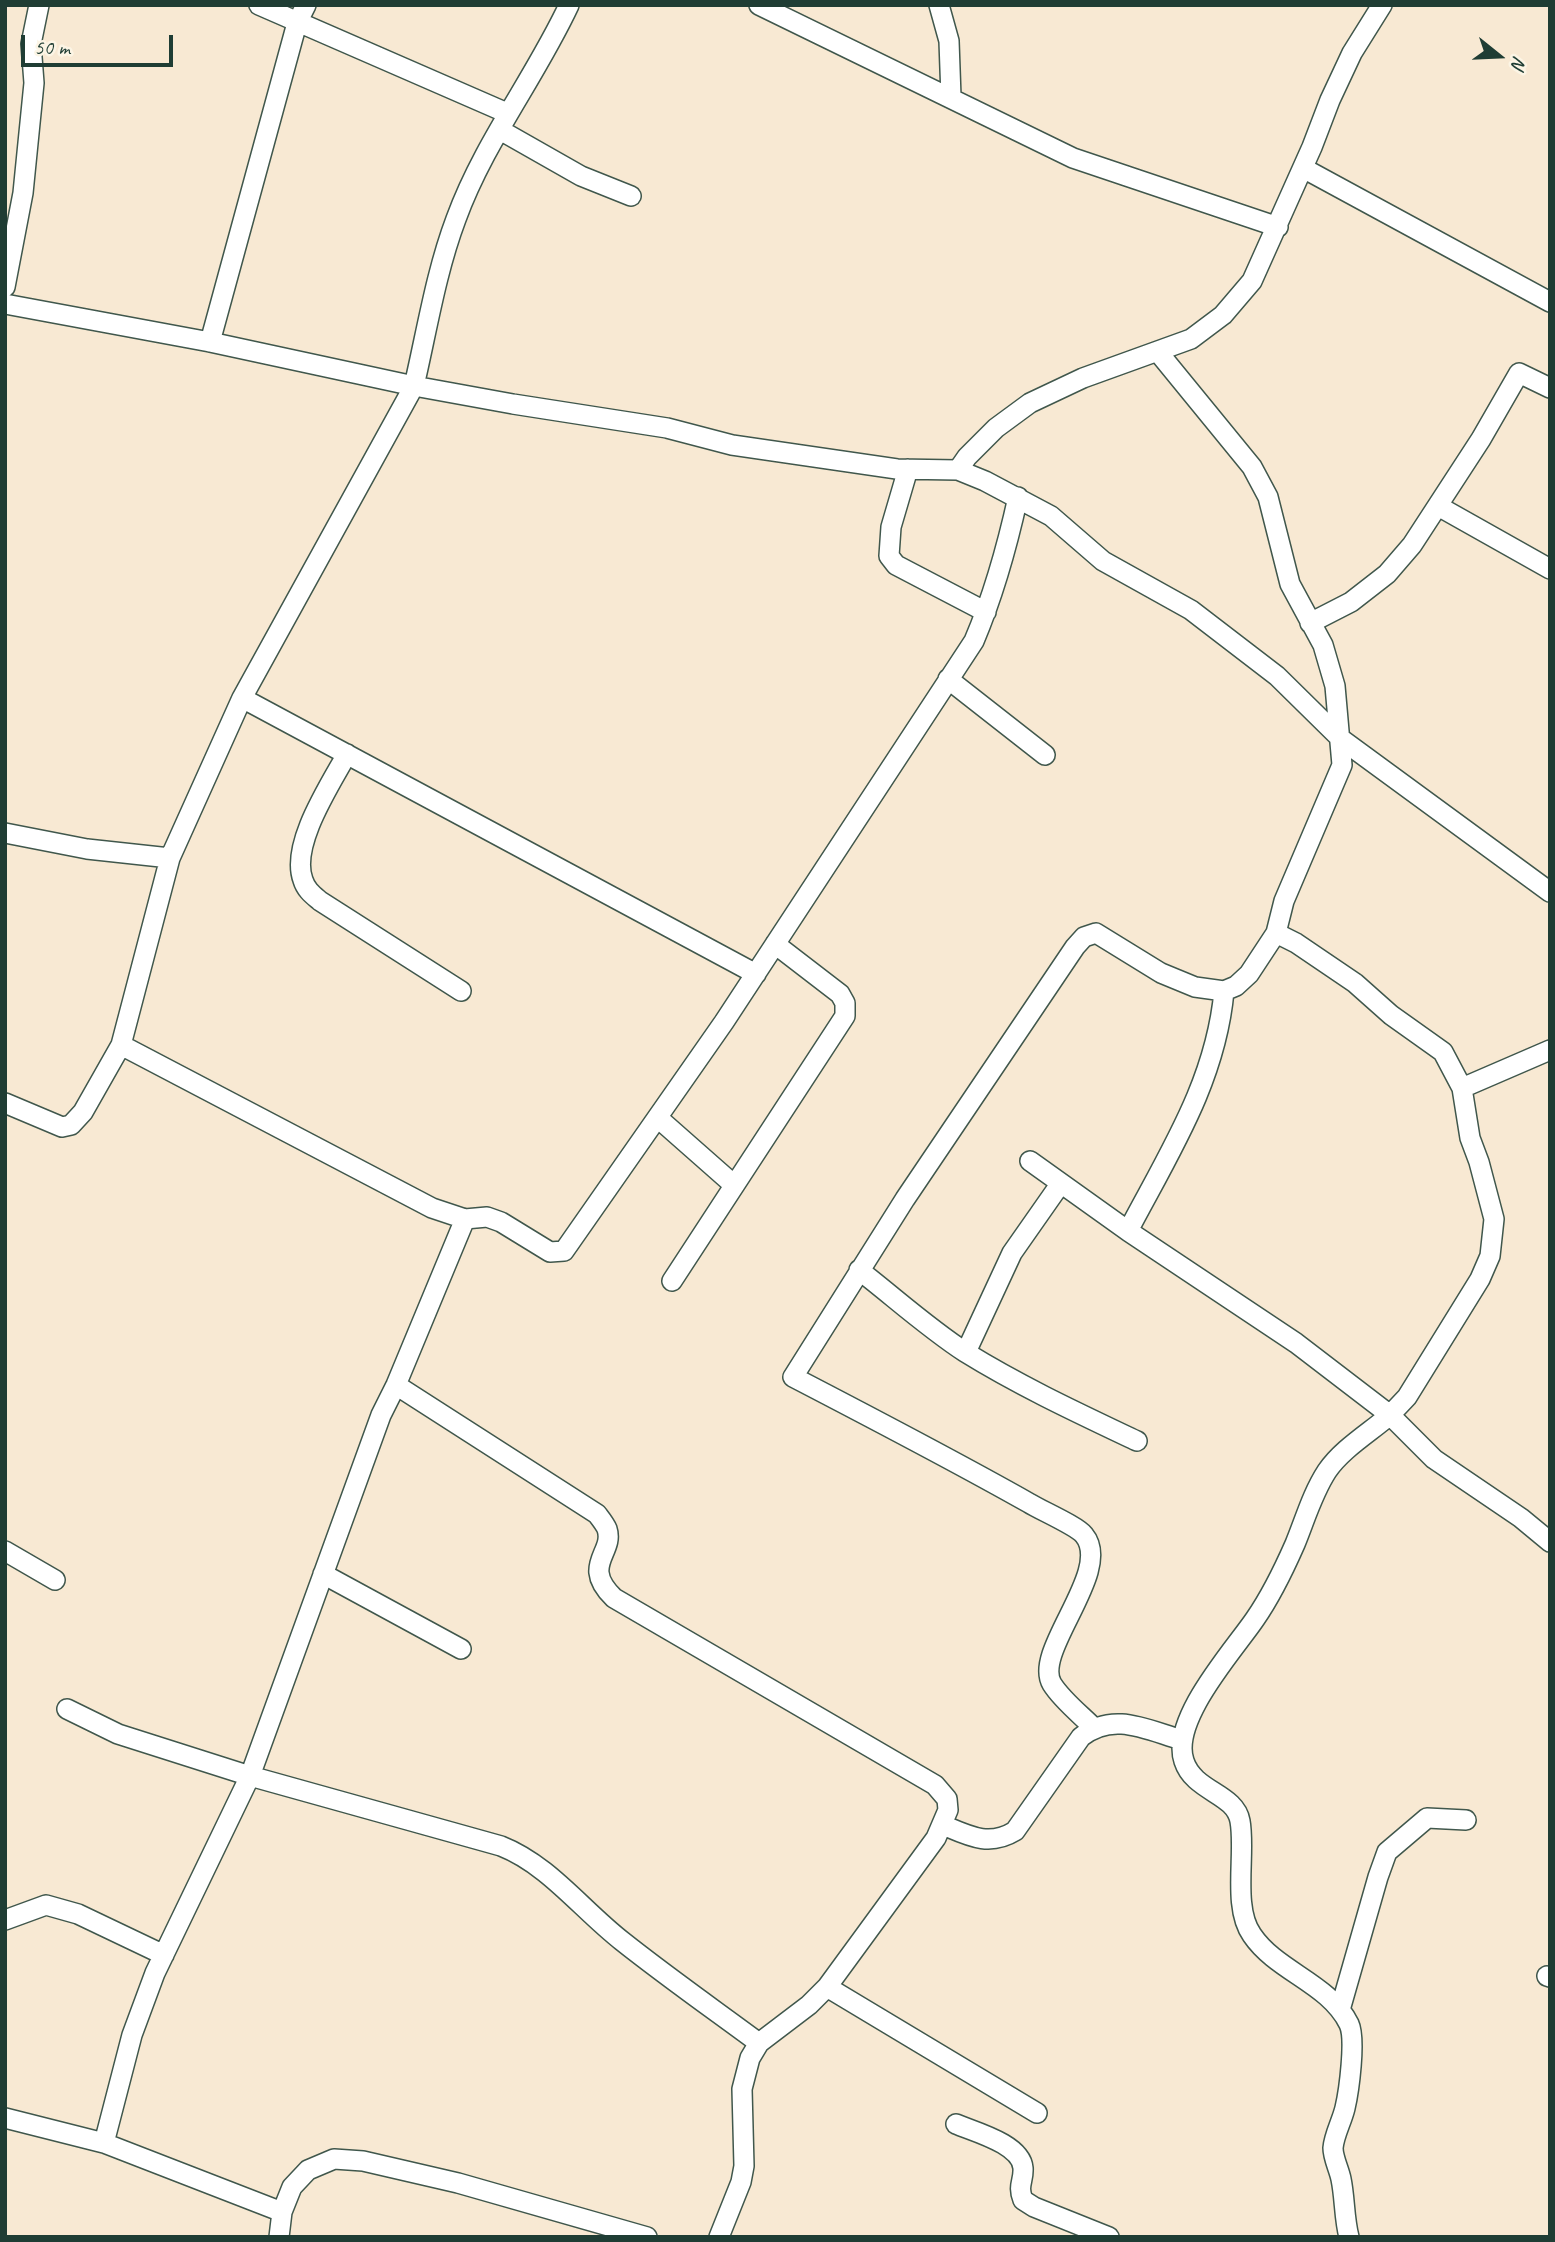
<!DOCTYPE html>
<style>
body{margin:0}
#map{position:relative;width:1555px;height:2242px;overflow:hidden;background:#f8e9d3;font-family:Caveat,sans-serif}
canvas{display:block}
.frame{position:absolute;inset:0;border:7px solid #1f3d34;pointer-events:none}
.north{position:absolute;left:1464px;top:21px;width:70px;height:70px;-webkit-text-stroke:5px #fcf5e5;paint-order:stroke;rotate:108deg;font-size:19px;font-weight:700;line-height:28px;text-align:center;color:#1f3d34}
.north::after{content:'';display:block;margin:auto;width:24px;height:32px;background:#1f3d34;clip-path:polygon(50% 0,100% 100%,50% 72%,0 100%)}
.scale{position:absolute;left:21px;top:35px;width:152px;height:32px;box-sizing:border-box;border:4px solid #1f3d34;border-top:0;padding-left:9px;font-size:21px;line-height:24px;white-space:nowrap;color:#1f3d34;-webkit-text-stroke:5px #fcf5e5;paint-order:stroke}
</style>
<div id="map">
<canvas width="1555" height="2242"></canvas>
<div class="frame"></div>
<div class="north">N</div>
<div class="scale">50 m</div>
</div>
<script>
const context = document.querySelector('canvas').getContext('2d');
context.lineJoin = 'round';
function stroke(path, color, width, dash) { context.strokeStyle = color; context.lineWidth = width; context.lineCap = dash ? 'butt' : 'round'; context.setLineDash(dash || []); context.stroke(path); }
const street = new Path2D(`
 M 259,5 L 507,113
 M 569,5 C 535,78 484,142 456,219 C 436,272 427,330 414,386 L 513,404 L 667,428 L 732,445 L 897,469 L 958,470 L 967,457 L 996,428 L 1030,403 L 1083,378 L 1191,339 L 1223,315 L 1252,281 L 1312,147 L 1330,100 L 1352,53 L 1382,5
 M 759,5 L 1073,158 L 1278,227
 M 939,5 L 949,41 L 951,97
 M 500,130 L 581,176 L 631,196
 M 1303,168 L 1550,302
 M 5,287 L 23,193 L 34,83 L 31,44 L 39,5
 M 5,304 L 210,342 L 414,386 L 242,698 L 170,858 L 121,1045 L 83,1112 L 71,1125 L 62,1127 L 5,1103
 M 210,342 L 297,23 L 306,5
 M 908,469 L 891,527 L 889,556 L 896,565 L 986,612
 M 958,470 L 985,481 L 1051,516 L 1103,561 L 1191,610 L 1277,676 L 1341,739 L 1550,892
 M 1438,506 L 1550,569
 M 1310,623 L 1351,602 L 1387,574 L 1412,545 L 1481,439 L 1519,373 L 1550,388
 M 948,679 L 1045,755
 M 242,698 L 756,974
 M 347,754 C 330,785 290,845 303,880 C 306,890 313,895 320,901 L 461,991
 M 5,833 L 87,849 L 170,858
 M 121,1045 L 432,1208 L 465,1219 L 487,1217 L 501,1222 L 550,1252 L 564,1251 L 724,1022 L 974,641 C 994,594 1007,547 1018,497
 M 1462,1088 L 1550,1050
 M 658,1118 L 734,1185
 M 1030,1161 L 1128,1231 L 1296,1343 L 1390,1415 L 1407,1397 L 1480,1279 L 1490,1256 L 1494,1219 L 1479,1162 L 1470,1138 L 1462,1088 L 1443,1052 L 1391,1015 L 1355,983 L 1296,943 L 1276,933
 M 1128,1231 C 1169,1153 1216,1081 1224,991
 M 859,1270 C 894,1297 928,1328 965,1352 C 1020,1386 1078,1413 1137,1441
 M 672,1281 L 845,1016 L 845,1003 L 840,994 L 775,944
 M 966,1352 L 1012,1253 L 1061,1183
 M 396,1385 L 597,1514 C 600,1518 605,1524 607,1529 C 615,1553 580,1565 614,1598 L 935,1785 L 947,1799 L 948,1810 L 936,1838 L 827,1987 L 809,2005 L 759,2043 L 750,2058 L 742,2089 L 744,2166 L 741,2182 L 719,2237
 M 5,1551 L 55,1580
 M 323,1574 L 461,1649
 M 67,1709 L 118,1734 L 250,1776 L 501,1846 C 549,1865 581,1909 622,1941 C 666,1976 713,2009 759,2043
 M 1093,1727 C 1080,1714 1062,1700 1052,1684 C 1032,1651 1114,1571 1084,1535 C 1077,1526 1040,1510 1029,1503 C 951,1459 872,1418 793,1377 L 905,1199 L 1075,947 L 1084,937 L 1096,933 L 1161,973 L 1195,987 L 1224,991 L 1236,986 L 1249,974 L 1276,933 L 1284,901 L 1342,765 L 1335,686 L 1323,645 L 1290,584 L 1268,497 L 1252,467 L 1158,352
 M 943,1825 C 969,1836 989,1847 1015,1831 L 1081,1737 C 1113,1711 1147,1730 1182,1740
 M 5,1920 L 46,1905 L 78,1914 L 164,1955
 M 1547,1976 L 1550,1977
 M 827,1987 L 1037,2113
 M 1340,2010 L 1378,1877 L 1387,1852 L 1427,1818 L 1466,1820
 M 5,2118 L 104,2143 L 282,2212
 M 956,2124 C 975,2132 1021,2144 1023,2168 C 1024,2181 1017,2185 1023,2200 L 1034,2207 L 1109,2237
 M 104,2143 L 132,2035 L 155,1973 L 250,1776 L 381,1415 L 396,1385 L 465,1219
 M 279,2237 L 282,2212 L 292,2187 L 308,2170 L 334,2159 L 363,2161 L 458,2183 L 647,2237
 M 1349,2237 C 1344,2218 1345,2198 1341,2179 C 1339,2169 1333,2158 1333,2148 C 1334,2135 1342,2121 1345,2108 C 1349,2091 1356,2039 1349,2024 C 1329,1983 1277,1972 1252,1935 C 1232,1907 1246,1853 1240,1821 C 1235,1793 1194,1792 1184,1761 C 1170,1720 1234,1650 1255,1619 C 1271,1596 1284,1569 1295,1544 C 1305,1520 1312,1494 1327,1471 C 1342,1449 1369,1433 1390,1415 L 1434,1459 L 1521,1518 L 1550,1542`);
stroke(street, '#40574c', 22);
stroke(street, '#fff', 19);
</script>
